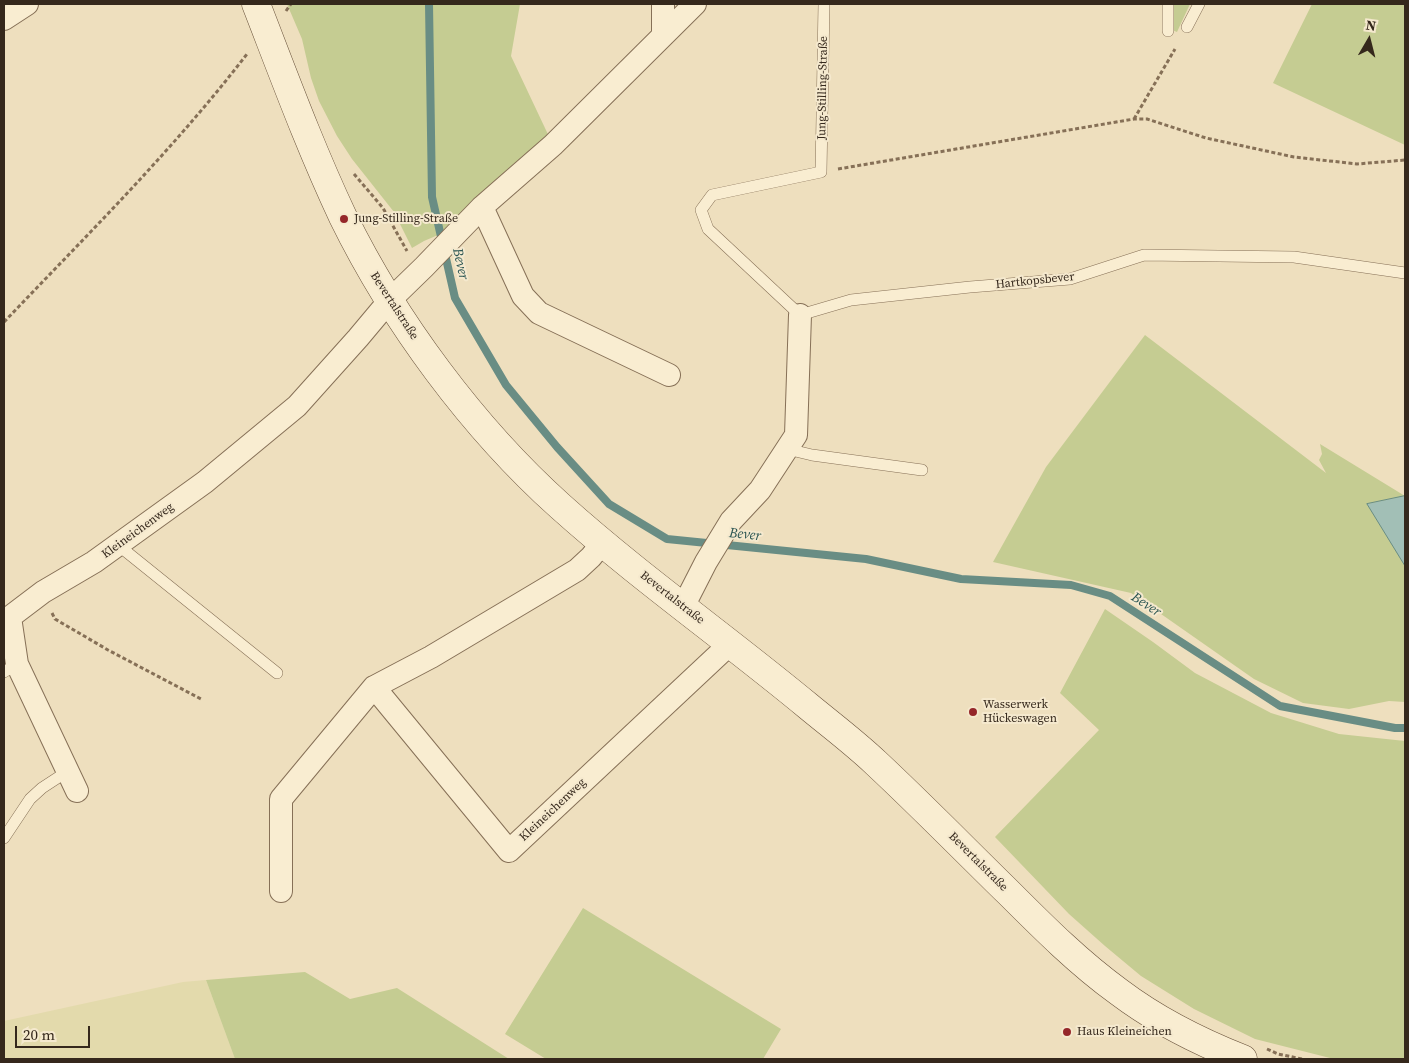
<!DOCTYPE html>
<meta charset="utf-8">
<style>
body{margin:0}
#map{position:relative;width:1409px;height:1063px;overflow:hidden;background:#eedfbe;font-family:"Source Serif 4",serif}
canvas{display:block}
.frame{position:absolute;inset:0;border:5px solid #35281c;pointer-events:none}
.north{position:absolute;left:1344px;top:15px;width:50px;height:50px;-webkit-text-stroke:4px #f5e9ce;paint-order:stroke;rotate:8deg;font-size:14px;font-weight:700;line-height:20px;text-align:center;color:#35281c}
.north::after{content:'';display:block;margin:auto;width:18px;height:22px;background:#35281c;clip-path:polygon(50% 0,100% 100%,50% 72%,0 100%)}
.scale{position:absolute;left:15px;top:1026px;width:75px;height:22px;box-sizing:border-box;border:2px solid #35281c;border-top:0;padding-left:6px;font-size:15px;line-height:18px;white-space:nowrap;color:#35281c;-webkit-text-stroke:4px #f5e9ce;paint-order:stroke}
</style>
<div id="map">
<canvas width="1409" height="1063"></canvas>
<div class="frame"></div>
<div class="north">N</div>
<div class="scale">20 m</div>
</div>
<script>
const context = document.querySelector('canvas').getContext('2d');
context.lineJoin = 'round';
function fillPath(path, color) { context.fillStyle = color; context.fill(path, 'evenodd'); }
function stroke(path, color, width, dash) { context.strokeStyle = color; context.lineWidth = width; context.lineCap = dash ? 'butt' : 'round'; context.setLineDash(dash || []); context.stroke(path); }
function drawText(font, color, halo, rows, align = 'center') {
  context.font = font + ' "Source Serif 4",serif'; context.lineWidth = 4; context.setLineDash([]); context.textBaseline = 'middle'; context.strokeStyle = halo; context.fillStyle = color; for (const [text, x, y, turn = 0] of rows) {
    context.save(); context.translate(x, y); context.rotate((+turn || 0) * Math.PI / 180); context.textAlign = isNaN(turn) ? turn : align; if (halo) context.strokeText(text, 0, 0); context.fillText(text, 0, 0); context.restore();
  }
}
const farmland = new Path2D(`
 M 206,980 L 235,1059 L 4,1059 L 4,1021 L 183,982 Z`);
const green = new Path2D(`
 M 287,4 L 520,4 L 511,56 L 553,145 L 464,224 L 424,241 L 412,248 L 394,212 L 352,159 L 337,136 L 319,101 L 311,78 L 302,39 Z
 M 1172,4 L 1190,4 L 1177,32 L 1172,30 Z
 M 1312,4 L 1405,4 L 1405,145 L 1273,83 Z
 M 1145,335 L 1326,473 L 1319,460 L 1322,454 L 1320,444 L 1405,496 L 1405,702 L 1389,701 L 1349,709 L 1303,703 L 1254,679 L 1131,593 L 993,562 L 1046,467 Z
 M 1105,609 L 1153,642 L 1195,673 L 1271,713 L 1339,734 L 1405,741 L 1405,1059 L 1334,1059 L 1255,1039 L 1194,1009 L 1141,976 L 1105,946 L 1069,914 L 995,837 L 1099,730 L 1060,693 Z
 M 583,908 L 781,1029 L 763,1059 L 546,1059 L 505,1034 Z
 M 305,972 L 350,999 L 397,988 L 509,1059 L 235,1059 L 206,980 Z`);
const water = new Path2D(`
 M 1405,496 L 1405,566 L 1367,504 Z`);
const stream = new Path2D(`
 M 429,4 L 432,197 L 455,298 L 506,385 L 557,447 L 609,504 L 667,539 L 866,559 L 961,579 L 1071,585 L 1110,596 L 1280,706 L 1395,728 L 1405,728`);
const path = new Path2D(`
 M 286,11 L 291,4
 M 1134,119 L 1175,49
 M 838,169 L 1134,119 L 1147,119 L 1206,138 L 1294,157 L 1357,164 L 1405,160
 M 354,174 L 383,208 L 407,251
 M 4,322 C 87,235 173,150 247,54
 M 52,613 L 55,619 L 108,650 L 201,699
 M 1267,1049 L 1278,1054 L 1302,1059`);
const lane = new Path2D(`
 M 824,4 L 821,172 L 712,195 L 701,210 L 708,229 L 800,315 L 851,300 L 970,287 L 1070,279 L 1144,255 L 1294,257 L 1405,273
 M 1187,27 L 1199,4
 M 1168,31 L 1168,4
 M 787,449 L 812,455 L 922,470
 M 118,545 L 277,673
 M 4,672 L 17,664
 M 4,838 L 30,799 L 42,788 L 68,771`);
const street = new Path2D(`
 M 4,19 L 27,4
 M 663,35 L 663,4
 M 482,207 L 523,296 L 539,313 L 669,375
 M 683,607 L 706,562 L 731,521 L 760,490 L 796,435 L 800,315
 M 374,687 L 431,657 L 577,570 L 591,557 L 603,542
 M 77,791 L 17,664 L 10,617 L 43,592 L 94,562 L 205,482 L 297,406 L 358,338 L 389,301 L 424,267 L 482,207 L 553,145 L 695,4
 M 281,891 L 281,799 L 374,687 L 509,851 L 731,643`);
const secondary = new Path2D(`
 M 256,4 C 284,76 310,147 343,217 C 394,321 473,428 560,506 C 639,577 726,638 808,706 C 831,725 855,743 876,763 C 921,805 965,850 1009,893 C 1044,928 1079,963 1119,992 C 1156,1020 1200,1042 1243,1059`);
const markers = [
 [344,219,5,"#952729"],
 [973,712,5,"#952729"],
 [1067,1032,5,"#952729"]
];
const streetNames = [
 ["Jung-Stilling-Straße",823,88,-89],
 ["Hartkopsbever",1035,281,-6],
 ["Bevertalstraße",394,306,57],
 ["Kleineichenweg",138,531,-36],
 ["Bevertalstraße",672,598,38],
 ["Kleineichenweg",553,810,-43],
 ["Bevertalstraße",978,862,45]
];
const poiNames = [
 ["Jung-Stilling-Straße",354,219],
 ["Wasserwerk",983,705],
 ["Hückeswagen",983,719],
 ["Haus Kleineichen",1077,1032]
];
const waterNames = [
 ["Bever",460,264,77],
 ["Bever",745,535,6],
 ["Bever",1146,605,33]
];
fillPath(farmland, '#e3daac');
fillPath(green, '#c5cc92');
fillPath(water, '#a2bfb6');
stroke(water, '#698d84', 1);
stroke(stream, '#698d84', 8);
stroke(lane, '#867057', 12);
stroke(street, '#867057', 24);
stroke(secondary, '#68513a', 29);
stroke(path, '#867057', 3, [4, 2.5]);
stroke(lane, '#f9edd1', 11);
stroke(street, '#f9edd1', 22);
stroke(secondary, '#f9edd1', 28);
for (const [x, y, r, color] of markers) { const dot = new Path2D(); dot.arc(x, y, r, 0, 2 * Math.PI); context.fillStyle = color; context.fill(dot); stroke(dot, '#f5e9ce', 2); }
drawText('12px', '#35281c', '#f5e9ce', streetNames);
drawText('12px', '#35281c', '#f5e9ce', poiNames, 'left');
drawText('italic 14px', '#2b5552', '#f5e9ce', waterNames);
</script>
